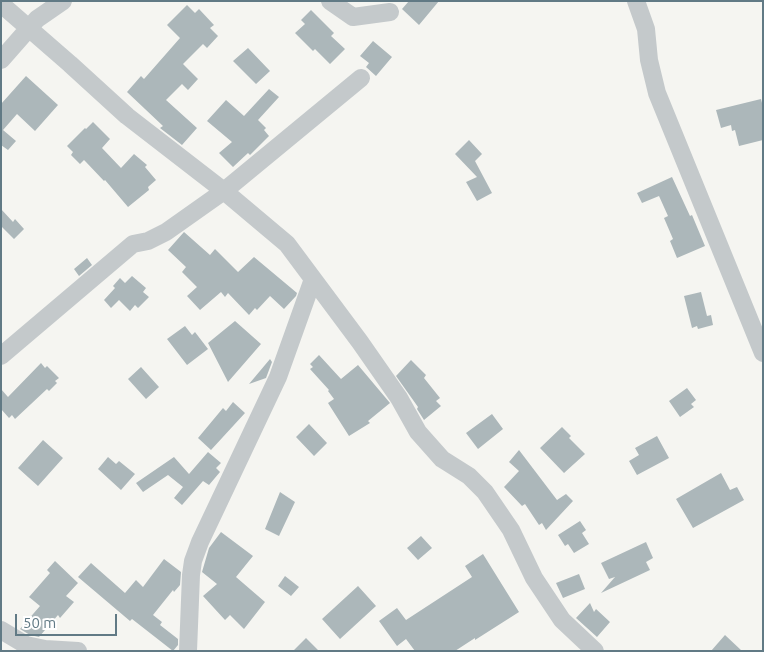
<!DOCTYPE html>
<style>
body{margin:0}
#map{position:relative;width:764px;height:652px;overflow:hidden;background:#f5f5f1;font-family:Ubuntu,sans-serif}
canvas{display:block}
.frame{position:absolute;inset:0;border:2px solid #617a85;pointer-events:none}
.scale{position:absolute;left:15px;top:614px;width:102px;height:22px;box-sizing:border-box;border:2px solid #617a85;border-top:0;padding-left:6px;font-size:15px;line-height:18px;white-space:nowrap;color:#617a85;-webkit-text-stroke:4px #fff;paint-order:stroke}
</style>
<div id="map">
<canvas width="764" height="652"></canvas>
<div class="frame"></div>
<div class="scale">50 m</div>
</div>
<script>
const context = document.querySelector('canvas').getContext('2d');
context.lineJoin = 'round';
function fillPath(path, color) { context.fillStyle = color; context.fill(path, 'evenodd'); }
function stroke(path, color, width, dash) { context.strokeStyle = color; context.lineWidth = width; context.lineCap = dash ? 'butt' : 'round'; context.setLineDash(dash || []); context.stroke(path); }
const building = new Path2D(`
 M 409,1 L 439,1 L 419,25 L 402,9 Z
 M 187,5 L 195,13 L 199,9 L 214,25 L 210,28 L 218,36 L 207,48 L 203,44 L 183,64 L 198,79 L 188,90 L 182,84 L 166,100 L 197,128 L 182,145 L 160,128 L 163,126 L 127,92 L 141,76 L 144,79 L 180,38 L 167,25 Z
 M 311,10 L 334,33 L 331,36 L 345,49 L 330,64 L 315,49 L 313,51 L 295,33 L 305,24 L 301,20 Z
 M 373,41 L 392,57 L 376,76 L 366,67 L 369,63 L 360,56 Z
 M 248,48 L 270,71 L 256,84 L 233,61 Z
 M 26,76 L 58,105 L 35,131 L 17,114 L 3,130 L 16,141 L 8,150 L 1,145 L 1,104 Z
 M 269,89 L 279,97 L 258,120 L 266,128 L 264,130 L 269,136 L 250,155 L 248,153 L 233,167 L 219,153 L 232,142 L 207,121 L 226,100 L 244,116 Z
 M 761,99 L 763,107 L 763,140 L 739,146 L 735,130 L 732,131 L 731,125 L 721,128 L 716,110 Z
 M 93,122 L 110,139 L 102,148 L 121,168 L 134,154 L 147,165 L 145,167 L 156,180 L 148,187 L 149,190 L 128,207 L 105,180 L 104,181 L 86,162 L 84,160 L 80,164 L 71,155 L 73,152 L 67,146 L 85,128 L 86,129 Z
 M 469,140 L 482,154 L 475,161 L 492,193 L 477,201 L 466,182 L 477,177 L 455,154 Z
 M 672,177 L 690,216 L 692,215 L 705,246 L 677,258 L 670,241 L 673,239 L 664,218 L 668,216 L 659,196 L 642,203 L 637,193 Z
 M 1,209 L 13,222 L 15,219 L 24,229 L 14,239 L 1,226 Z
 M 184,232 L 210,255 L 215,249 L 238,272 L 254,257 L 297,293 L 296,296 L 284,309 L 270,296 L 257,310 L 255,308 L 249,315 L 228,293 L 225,297 L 221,292 L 200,310 L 187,296 L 197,287 L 182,272 L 186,267 L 168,250 Z
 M 87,258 L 92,265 L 79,276 L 74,269 Z
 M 132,276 L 146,288 L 143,292 L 149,297 L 138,308 L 135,305 L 130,311 L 119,300 L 111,308 L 104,300 L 115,288 L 113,286 L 120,278 L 125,283 Z
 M 701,292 L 707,316 L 711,315 L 713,325 L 698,329 L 697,326 L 692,328 L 684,296 Z
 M 235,321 L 261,344 L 228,382 L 208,343 Z
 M 185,326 L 192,335 L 195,332 L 208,349 L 187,365 L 167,339 Z
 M 319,355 L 341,379 L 358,365 L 390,403 L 368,421 L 370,423 L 349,436 L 328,403 L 334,399 L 328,391 L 329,390 L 310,369 L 313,367 L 310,364 Z
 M 270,359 L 272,362 L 266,378 L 249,384 Z
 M 411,360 L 426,375 L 424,378 L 440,398 L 436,401 L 441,406 L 424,420 L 417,409 L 418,407 L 396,376 Z
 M 41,363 L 45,368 L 47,366 L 59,378 L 55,381 L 57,383 L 49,391 L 47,389 L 15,419 L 12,415 L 9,418 L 1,409 L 1,389 L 8,397 Z
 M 141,367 L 159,387 L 146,399 L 128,379 Z
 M 687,388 L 696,400 L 691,404 L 694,407 L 680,417 L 669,401 Z
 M 233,402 L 245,413 L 211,450 L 198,438 L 223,408 L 226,411 Z
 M 492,414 L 503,429 L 478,449 L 466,433 Z
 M 309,424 L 327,443 L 314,456 L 296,437 Z
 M 562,427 L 571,436 L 569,438 L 585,454 L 564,473 L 540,448 Z
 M 657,436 L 669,458 L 637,475 L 629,461 L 639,455 L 635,448 Z
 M 43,440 L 63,458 L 38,486 L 18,468 Z
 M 519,450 L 557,500 L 566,494 L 573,501 L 546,530 L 542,523 L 539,525 L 525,504 L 522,506 L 504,487 L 519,471 L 509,462 Z
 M 208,452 L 221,463 L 216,468 L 220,472 L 209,485 L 203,481 L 182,505 L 174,498 L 183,487 L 168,475 L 143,492 L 136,483 L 174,457 L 189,474 Z
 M 108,457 L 116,464 L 119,461 L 135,474 L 121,490 L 98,469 Z
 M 721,473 L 730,490 L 737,487 L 744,500 L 693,528 L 676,499 Z
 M 280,492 L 295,502 L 279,536 L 265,529 Z
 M 580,521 L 586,530 L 582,533 L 589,544 L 574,553 L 568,544 L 565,546 L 558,535 Z
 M 221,532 L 253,556 L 236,577 L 265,602 L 244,629 L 230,615 L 225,620 L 203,596 L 217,584 L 202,572 L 209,548 Z
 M 421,536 L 432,548 L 418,560 L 407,548 Z
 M 646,542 L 653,558 L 646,562 L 650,570 L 601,593 L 615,577 L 609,579 L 601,563 Z
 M 483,554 L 519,612 L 475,640 L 475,638 L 455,651 L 415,651 L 406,639 L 397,646 L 379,621 L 397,608 L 406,620 L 472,577 L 465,566 Z
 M 164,559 L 181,572 L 180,585 L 174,592 L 173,590 L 153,615 L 162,622 L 160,625 L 178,639 L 178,645 L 173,651 L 132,619 L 130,621 L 78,577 L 91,563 L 125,593 L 136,580 L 143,587 Z
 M 55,561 L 78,583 L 66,596 L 74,602 L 60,618 L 58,615 L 39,637 L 30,635 L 20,629 L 40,606 L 29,597 L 50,573 L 47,570 Z
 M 579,574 L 585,589 L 563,598 L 556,583 Z
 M 285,576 L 299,587 L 291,596 L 278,586 Z
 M 358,586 L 376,606 L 340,639 L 322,619 Z
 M 590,603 L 594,612 L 596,609 L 610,622 L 597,637 L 576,618 Z
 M 725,635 L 742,651 L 711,651 Z
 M 306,638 L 319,651 L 293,651 Z`);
const minor = new Path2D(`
 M 330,1 L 353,17 L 390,12
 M 636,1 L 646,29 L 649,60 L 657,93 L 763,353
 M 1,4 L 70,64 L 127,116 L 224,191 L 287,244 L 360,342 L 399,398 L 418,432 L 442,459 L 469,476 L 485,492 L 511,530 L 534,578 L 562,620 L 595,651
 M 1,60 L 37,19 L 63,1
 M 1,356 L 133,244 L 148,241 L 166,232 L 224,191 L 361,78
 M 1,630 L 26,645 L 45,649 L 78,651
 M 188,651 L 191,575 L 193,561 L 200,542 L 278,377 L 313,279`);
fillPath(building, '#acb7ba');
stroke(minor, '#c4c9cb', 18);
</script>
